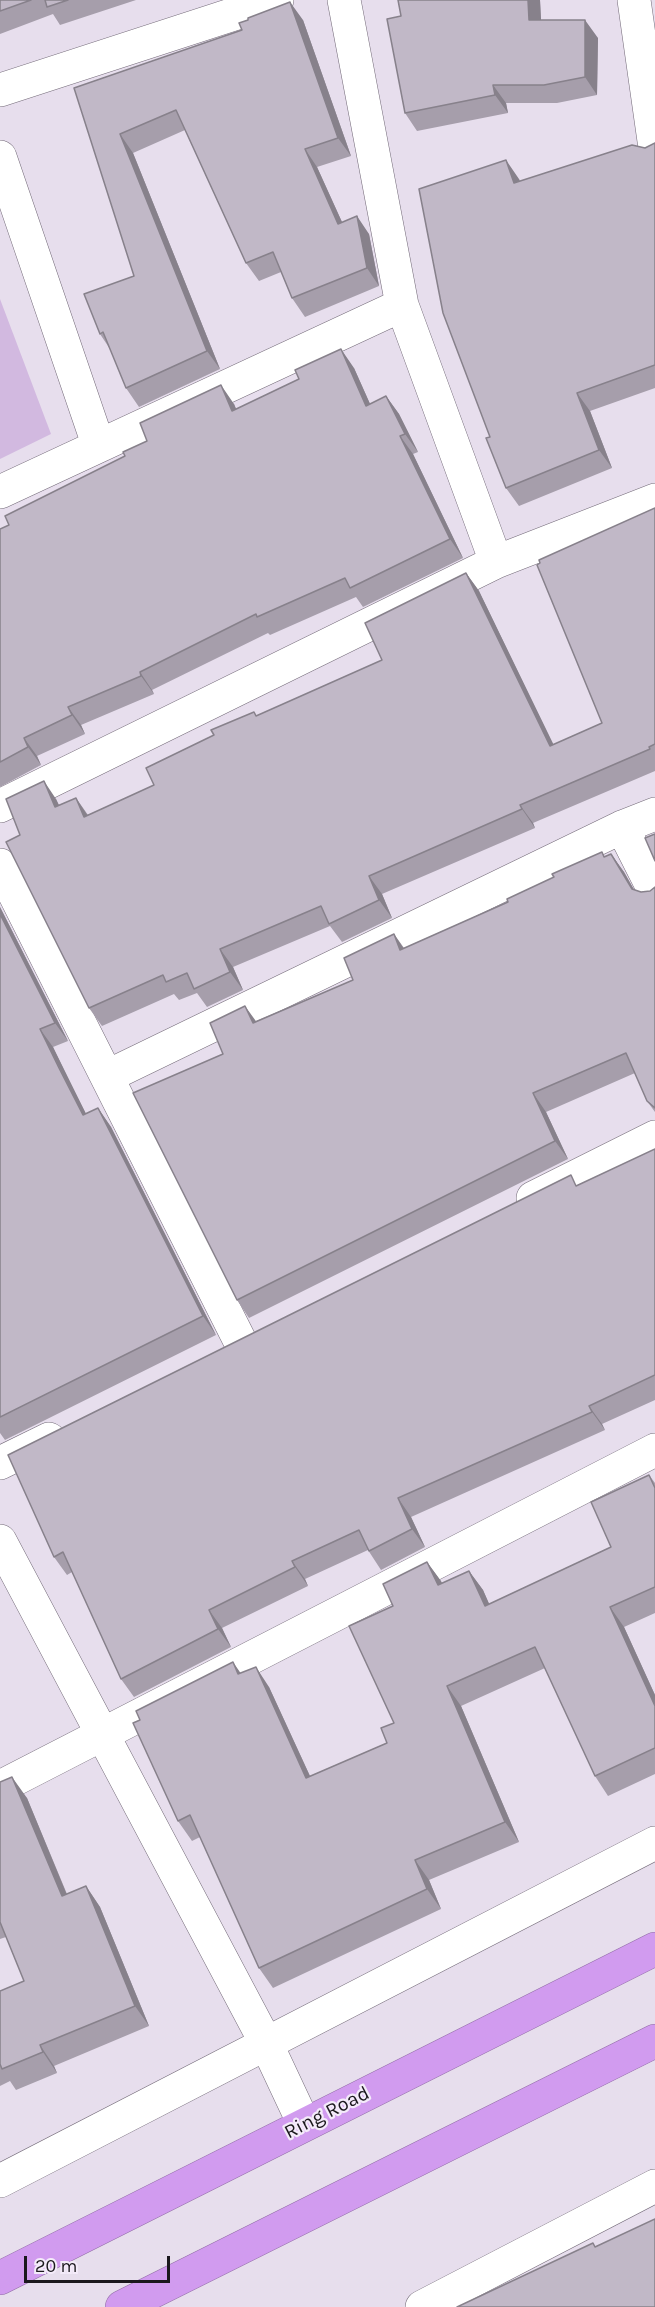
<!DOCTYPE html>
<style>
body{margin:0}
#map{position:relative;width:655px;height:2307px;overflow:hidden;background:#e7deed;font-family:Karla,sans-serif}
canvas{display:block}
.scale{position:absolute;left:24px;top:2256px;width:146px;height:27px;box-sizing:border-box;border:3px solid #1b181d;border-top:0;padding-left:8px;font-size:18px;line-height:21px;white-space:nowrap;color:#1b181d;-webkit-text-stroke:4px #f4ebfa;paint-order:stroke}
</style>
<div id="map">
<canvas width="655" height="2307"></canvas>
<div class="scale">20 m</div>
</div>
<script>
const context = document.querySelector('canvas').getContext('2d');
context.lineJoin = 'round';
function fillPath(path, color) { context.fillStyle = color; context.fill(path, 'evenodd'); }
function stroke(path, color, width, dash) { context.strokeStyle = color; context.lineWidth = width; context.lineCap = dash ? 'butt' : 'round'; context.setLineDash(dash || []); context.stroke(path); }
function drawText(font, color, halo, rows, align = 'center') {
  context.font = font + ' Karla,sans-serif'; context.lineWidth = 4.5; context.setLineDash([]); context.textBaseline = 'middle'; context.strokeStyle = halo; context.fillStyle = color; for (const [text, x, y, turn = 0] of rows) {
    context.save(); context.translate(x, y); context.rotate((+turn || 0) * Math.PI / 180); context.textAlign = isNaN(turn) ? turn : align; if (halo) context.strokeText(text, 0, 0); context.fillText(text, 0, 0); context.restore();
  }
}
const green = new Path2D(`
 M 0,299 L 51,434 L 0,459 Z`);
const minor = new Path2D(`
 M 344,0 L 402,305 L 496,562
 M 634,0 L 655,148
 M 0,90 L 277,0
 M 0,157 L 98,444
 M 0,492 L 402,305
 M 0,806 L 496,562 L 655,500
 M 622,827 L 655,892
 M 0,865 L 241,1343
 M 108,1076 L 622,827 L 655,814
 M 533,1198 L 655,1137
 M 0,1463 L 49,1439
 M 0,1541 L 266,2043 L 304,2124
 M 0,1787 L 655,1450
 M 0,2181 L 655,1843
 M 422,2307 L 655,2186`);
const highway = new Path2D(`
 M 0,2278 L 655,1949
 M 122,2307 L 655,2041`);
const wall = new Path2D(`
 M 0,0 L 136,0 L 60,25 L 53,14 L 0,34 Z
 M 398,0 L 540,0 L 541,20 L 598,38 L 597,95 L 557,103 L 506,103 L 508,113 L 417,131 L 405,113 L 401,16 Z
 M 303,20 L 351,156 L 317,167 L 342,222 L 369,234 L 379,286 L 305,317 L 292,298 L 281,272 L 259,281 L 246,263 L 185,130 L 133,153 L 220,369 L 139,407 L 126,388 L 110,349 L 100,334 L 134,276 L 74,88 Z
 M 655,143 L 655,388 L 590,411 L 612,468 L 519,506 L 506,488 L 490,437 L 519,179 L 520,181 L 645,148 Z
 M 354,368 L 370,404 L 386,396 L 399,414 L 418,452 L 413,454 L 463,558 L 363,607 L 356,597 L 270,635 L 268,633 L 152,690 L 154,694 L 81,725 L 85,734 L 37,756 L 41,765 L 0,787 L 0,529 L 9,525 L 234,404 L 236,409 Z
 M 655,508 L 655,771 L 533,823 L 535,828 L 382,894 L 392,918 L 342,942 L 330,926 L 233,967 L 243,990 L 207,1007 L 197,993 L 179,1000 L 174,994 L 102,1026 L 89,1008 L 20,835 L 56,799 L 59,805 L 76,798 L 88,815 L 154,785 L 254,712 L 257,716 L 382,660 L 466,573 L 479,591 L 553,745 L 602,723 Z
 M 611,854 L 624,872 L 634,890 L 641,892 L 650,891 L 655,887 L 655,1112 L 647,1101 L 635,1073 L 546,1112 L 568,1159 L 249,1318 L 237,1300 L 223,1054 L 256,1021 L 353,980 L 394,934 L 404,948 L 508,902 Z
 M 0,907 L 68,1041 L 53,1047 L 72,1087 L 86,1114 L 98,1108 L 111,1127 L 216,1335 L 5,1440 L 0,1433 Z
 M 655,1149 L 655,1400 L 602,1424 L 605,1430 L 411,1517 L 425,1547 L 381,1570 L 368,1550 L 305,1579 L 308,1586 L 222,1628 L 231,1647 L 134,1697 L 121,1679 L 72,1572 L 67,1575 L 54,1557 L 578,1185 Z
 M 649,1475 L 655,1483 L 655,1613 L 624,1627 L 655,1695 L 655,1774 L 608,1796 L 595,1776 L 545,1668 L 461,1706 L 519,1842 L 429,1880 L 441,1909 L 273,1988 L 259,1968 L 200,1837 L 192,1841 L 178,1821 L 140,1720 L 241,1673 L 269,1687 L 310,1776 L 387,1743 L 394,1723 L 393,1606 L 427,1562 L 442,1583 L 469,1571 L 483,1590 L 489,1604 L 611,1547 Z
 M 0,1782 L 27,1798 L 67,1894 L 86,1886 L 100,1907 L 149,2026 L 54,2066 L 57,2073 L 16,2090 L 10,2081 L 0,2086 L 0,1991 L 24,1981 L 6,1937 L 0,1939 Z`);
const shadedWall = new Path2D(`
 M 528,0 L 540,0 L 542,38 L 529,20 Z
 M 290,2 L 303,20 L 351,156 L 338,138 Z
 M 585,20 L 598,38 L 597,95 L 585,77 Z
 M 493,85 L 506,103 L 508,113 L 495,95 Z
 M 120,134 L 133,153 L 220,369 L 207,351 Z
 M 305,149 L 317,167 L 351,242 L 338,224 Z
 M 506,160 L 519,179 L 526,201 L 514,183 Z
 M 357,216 L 369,234 L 379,286 L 367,268 Z
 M 341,349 L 354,368 L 379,424 L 366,406 Z
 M 221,385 L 234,404 L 245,430 L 232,411 Z
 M 577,393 L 590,411 L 612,468 L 599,450 Z
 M 386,396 L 399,414 L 418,452 L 405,434 Z
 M 400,436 L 413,454 L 463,558 L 450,539 Z
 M 466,573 L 479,591 L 563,764 L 550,746 Z
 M 140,672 L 152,690 L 154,694 L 141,676 Z
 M 68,707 L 81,725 L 85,734 L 72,715 Z
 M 24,738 L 37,756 L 41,765 L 28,747 Z
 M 44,781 L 56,799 L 68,825 L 55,807 Z
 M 76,798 L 88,816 L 84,817 Z
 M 520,805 L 533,823 L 535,828 L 522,809 Z
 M 611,854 L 624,872 L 644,907 L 632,889 Z
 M 369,876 L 382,894 L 392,918 L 379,900 Z
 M 0,907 L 68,1041 L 55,1023 L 0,914 Z
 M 394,934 L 406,952 L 400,950 Z
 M 220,949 L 233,967 L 243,990 L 230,972 Z
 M 245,1006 L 258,1024 L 253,1023 Z
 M 40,1029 L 53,1047 L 96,1134 L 83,1115 Z
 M 533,1093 L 546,1112 L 568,1159 L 555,1141 Z
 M 98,1108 L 111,1127 L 216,1335 L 203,1316 Z
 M 589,1406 L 602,1424 L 605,1430 L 592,1412 Z
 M 398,1498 L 411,1517 L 425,1547 L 412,1529 Z
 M 292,1561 L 305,1579 L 308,1586 L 295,1567 Z
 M 427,1562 L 441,1581 L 451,1604 L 438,1585 Z
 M 469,1571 L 483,1590 L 499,1626 L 485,1606 Z
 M 610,1607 L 624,1627 L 655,1695 L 655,1706 Z
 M 209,1610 L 222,1628 L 231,1647 L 218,1629 Z
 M 233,1662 L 246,1681 L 238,1674 Z
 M 256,1667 L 269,1687 L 320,1798 L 306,1778 Z
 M 447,1686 L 461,1706 L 519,1842 L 505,1822 Z
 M 12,1777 L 27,1798 L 76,1917 L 62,1896 Z
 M 415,1860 L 429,1880 L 441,1909 L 427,1889 Z
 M 86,1886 L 100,1907 L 149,2026 L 135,2006 Z
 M 40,2045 L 54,2066 L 57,2073 L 43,2052 Z`);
const building = new Path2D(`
 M 0,0 L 31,0 L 0,11 Z
 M 45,0 L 68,0 L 47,7 Z
 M 398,0 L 528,0 L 529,20 L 585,20 L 585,77 L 544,85 L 493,85 L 495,95 L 405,113 L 387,19 L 401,16 Z
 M 290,2 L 338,138 L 305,149 L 338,224 L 357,216 L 367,268 L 292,298 L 273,252 L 246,263 L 176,110 L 120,134 L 207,351 L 126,388 L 103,332 L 100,334 L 84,294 L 134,276 L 74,88 L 242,30 L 239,23 L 248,20 L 248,18 Z
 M 655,143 L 655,365 L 577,393 L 599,450 L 506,488 L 486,438 L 490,437 L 443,313 L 419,189 L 506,160 L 514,183 L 632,145 L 645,148 Z
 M 341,349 L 366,406 L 386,396 L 405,434 L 400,436 L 450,539 L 350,588 L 345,578 L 257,617 L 256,614 L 140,672 L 141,676 L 68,707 L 72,715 L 24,738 L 28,747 L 0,762 L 0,529 L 9,525 L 5,516 L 125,456 L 123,452 L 147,441 L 140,423 L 221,385 L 232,411 L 299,379 L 295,370 Z
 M 655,508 L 655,744 L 649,747 L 650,749 L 520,805 L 522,809 L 369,876 L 379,900 L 329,924 L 321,906 L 220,949 L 230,972 L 194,989 L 187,973 L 166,982 L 163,975 L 89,1008 L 6,842 L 20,835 L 6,799 L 44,781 L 55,807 L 76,798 L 84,817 L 154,785 L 146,768 L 214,735 L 211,730 L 254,712 L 256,716 L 382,660 L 365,623 L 466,573 L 550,746 L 602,723 L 537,565 L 540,563 L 539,560 Z
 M 655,834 L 655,861 L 645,838 Z
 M 602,852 L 604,857 L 611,854 L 632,889 L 641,892 L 650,891 L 655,887 L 655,1108 L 647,1101 L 626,1053 L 533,1093 L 555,1141 L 237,1300 L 133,1093 L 223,1054 L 210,1023 L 245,1006 L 253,1023 L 353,980 L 344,958 L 394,934 L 400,950 L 508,902 L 507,899 L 554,877 L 552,874 Z
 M 0,914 L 55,1023 L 40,1029 L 59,1068 L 83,1115 L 98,1108 L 203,1316 L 0,1417 Z
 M 655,1149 L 655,1375 L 589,1406 L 592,1412 L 398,1498 L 412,1529 L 369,1551 L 359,1530 L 292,1561 L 295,1567 L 209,1610 L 218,1629 L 121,1679 L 63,1552 L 54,1557 L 8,1455 L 571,1175 L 576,1186 Z
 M 649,1475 L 655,1488 L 655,1587 L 610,1607 L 655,1706 L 655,1748 L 595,1776 L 535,1647 L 447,1686 L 505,1822 L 415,1860 L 427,1889 L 259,1968 L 190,1815 L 178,1821 L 133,1723 L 140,1720 L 136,1711 L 233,1662 L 238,1674 L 256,1667 L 306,1778 L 387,1743 L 381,1728 L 394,1723 L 349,1626 L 393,1606 L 383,1584 L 427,1562 L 438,1585 L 469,1571 L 485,1606 L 611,1547 L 591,1502 Z
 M 12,1777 L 62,1896 L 86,1886 L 135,2006 L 40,2045 L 43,2052 L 2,2069 L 0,2064 L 0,1991 L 24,1981 L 0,1922 L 0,1782 Z
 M 655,2219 L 655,2307 L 457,2307 L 593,2243 L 595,2247 Z`);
const streetNames = [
 ["Ring Road",327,2113,-27]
];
fillPath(green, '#d2b9e0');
stroke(minor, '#746b79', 34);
stroke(highway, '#916da6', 34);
stroke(minor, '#fff', 33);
stroke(highway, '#d19bef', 33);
fillPath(wall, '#a69eab');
fillPath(shadedWall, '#87818b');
fillPath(building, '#c1b8c7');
stroke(building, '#87818b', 1.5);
drawText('20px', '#1b181d', '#f4ebfa', streetNames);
</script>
